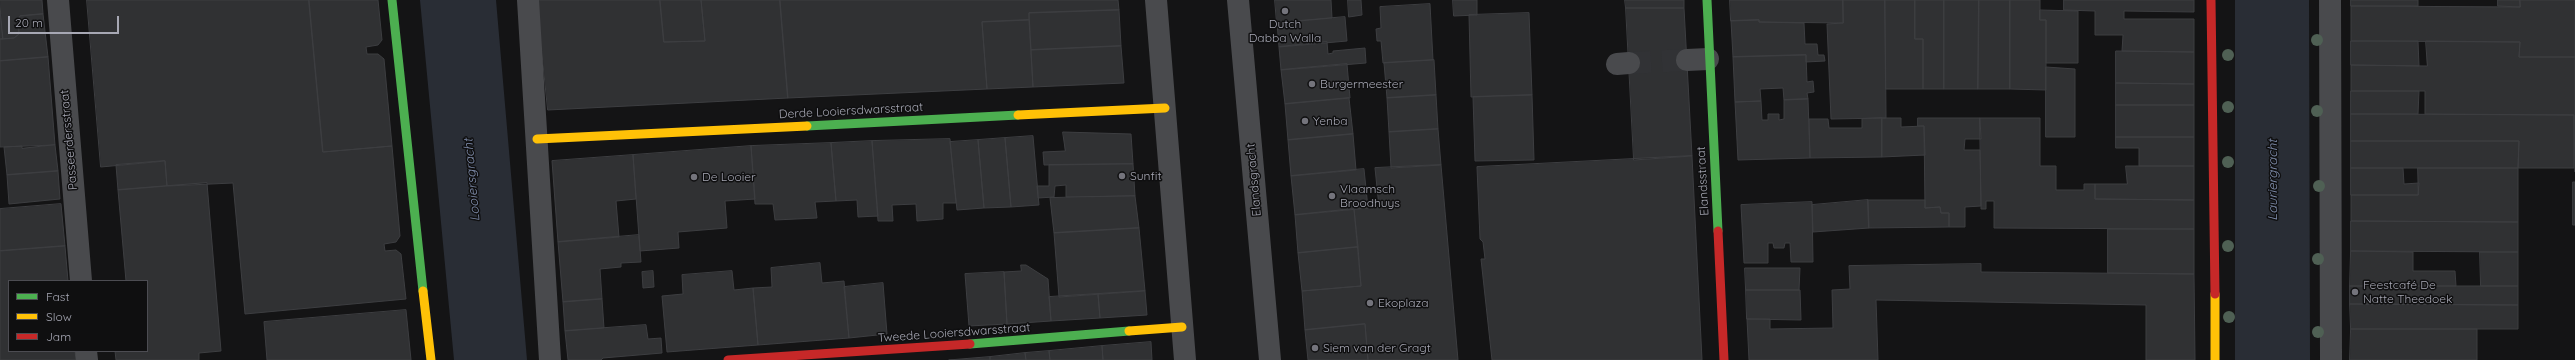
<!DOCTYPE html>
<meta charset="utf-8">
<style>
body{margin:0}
#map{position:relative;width:2575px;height:360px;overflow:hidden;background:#141415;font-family:Quicksand,sans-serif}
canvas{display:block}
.legend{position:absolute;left:8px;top:280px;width:140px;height:72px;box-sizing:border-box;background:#0f0f10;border:1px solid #4c4c52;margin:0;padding:5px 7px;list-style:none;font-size:12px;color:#a7a8b4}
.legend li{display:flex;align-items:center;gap:8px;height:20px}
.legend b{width:20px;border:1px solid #4c4c52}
.scale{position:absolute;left:8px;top:16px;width:111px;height:18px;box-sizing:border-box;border:2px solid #a7a8b4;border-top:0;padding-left:5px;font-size:12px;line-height:14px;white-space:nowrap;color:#a7a8b4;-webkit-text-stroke:3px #0f0f10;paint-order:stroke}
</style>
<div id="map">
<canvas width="2575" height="360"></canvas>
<ul class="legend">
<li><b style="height:5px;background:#4caf50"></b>Fast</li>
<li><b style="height:5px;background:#ffc107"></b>Slow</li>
<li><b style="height:5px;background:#c62828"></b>Jam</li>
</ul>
<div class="scale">20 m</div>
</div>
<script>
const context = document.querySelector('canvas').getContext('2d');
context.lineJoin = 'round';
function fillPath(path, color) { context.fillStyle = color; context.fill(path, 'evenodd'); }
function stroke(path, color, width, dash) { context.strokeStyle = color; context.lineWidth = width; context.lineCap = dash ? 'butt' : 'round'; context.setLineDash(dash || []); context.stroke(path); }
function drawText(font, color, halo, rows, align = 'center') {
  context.font = font + ' Quicksand,sans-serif'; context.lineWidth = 3; context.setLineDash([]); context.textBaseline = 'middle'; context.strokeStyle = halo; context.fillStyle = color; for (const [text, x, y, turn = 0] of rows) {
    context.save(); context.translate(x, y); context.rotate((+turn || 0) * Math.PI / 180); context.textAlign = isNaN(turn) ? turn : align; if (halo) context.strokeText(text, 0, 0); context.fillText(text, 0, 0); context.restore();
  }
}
const water = new Path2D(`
 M 420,0 L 496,0 L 527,360 L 454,360 Z
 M 2235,0 L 2309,0 L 2310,360 L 2235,360 Z`);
const building = new Path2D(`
 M 0,0 L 42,0 L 43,14 L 20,16 L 18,19 L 19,34 L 14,38 L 3,39 Z
 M 87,0 L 309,0 L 323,152 L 392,146 L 400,236 L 396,242 L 384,244 L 385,251 L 396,250 L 401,254 L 406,299 L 245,314 L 233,183 L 167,186 L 165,161 L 101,167 Z
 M 309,0 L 378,0 L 382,40 L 378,45 L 366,47 L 367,54 L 378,54 L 384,59 L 392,146 L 323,152 Z
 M 537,0 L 660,0 L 664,42 L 705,41 L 701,0 L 780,0 L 788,98 L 548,110 Z
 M 660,0 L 701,0 L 705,41 L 664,42 Z
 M 780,0 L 1118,0 L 1119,10 L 1029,13 L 1029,20 L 982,22 L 987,89 L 788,98 Z
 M 1275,0 L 1331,0 L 1332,18 L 1277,23 Z
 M 1348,0 L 1361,0 L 1362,15 L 1349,17 Z
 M 1453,0 L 1477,0 L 1477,15 L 1454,16 Z
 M 1625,0 L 1684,0 L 1684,8 L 1626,8 Z
 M 1730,0 L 1843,0 L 1843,23 L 1759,22 L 1759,20 L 1731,21 Z
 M 1843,0 L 1885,0 L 1886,118 L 1831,119 L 1827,24 L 1843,23 Z
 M 1885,0 L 1915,0 L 1915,39 L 1923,39 L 1923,89 L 1886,89 Z
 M 1915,0 L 1944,0 L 1944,89 L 1923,89 L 1923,39 L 1915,39 Z
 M 1944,0 L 1979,0 L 1978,89 L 1944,89 Z
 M 1979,0 L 2010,0 L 2010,89 L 1978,89 Z
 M 2010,0 L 2040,0 L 2040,20 L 2046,20 L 2046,90 L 2010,89 Z
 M 2064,0 L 2194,0 L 2194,12 L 2124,11 L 2124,19 L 2194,19 L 2194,52 L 2122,51 L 2123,35 L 2095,35 L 2095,11 L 2064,10 Z
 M 2351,0 L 2418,0 L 2418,6 L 2351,6 Z
 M 2498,0 L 2520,0 L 2520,7 L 2498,6 Z
 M 2520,0 L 2575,0 L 2575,57 L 2519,57 L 2520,42 L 2351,41 L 2351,6 L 2520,7 Z
 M 1430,4 L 1433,60 L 1383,63 L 1381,41 L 1377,41 L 1376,29 L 1381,28 L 1380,7 Z
 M 1626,8 L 1684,8 L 1692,156 L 1634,160 Z
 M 1119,10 L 1121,46 L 1031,50 L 1029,13 Z
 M 2040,10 L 2078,11 L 2078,63 L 2046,63 L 2046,20 L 2040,20 Z
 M 0,11 L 3,39 L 0,39 Z
 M 1529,13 L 1532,95 L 1471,97 L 1469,15 Z
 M 43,14 L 48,57 L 0,61 L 0,39 L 14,38 L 19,34 L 18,19 L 20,16 Z
 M 1345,17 L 1347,41 L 1279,47 L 1277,23 Z
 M 1029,20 L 1033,87 L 987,89 L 982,22 Z
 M 1759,20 L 1759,22 L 1804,23 L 1805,44 L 1817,44 L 1818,55 L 1824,55 L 1825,61 L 1806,62 L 1806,55 L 1733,57 L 1731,21 Z
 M 2351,41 L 2418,41 L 2419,66 L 2351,65 Z
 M 2426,41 L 2520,42 L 2519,57 L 2575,57 L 2575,172 L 2574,115 L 2425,114 L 2425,91 L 2351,91 L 2351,65 L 2427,66 Z
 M 1327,42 L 1328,54 L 1333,53 L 1333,51 L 1365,48 L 1366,63 L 1281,70 L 1279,47 Z
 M 1121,46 L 1124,83 L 1033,87 L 1031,50 Z
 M 2116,51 L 2194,52 L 2194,84 L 2116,83 Z
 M 1806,55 L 1807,82 L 1813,81 L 1814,92 L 1807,93 L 1808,99 L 1784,100 L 1783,88 L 1760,89 L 1761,101 L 1735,102 L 1733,57 Z
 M 48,57 L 55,145 L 0,147 L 0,61 Z
 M 1434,60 L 1436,95 L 1387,98 L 1384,63 Z
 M 1347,64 L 1350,98 L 1285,104 L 1281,70 Z
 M 2046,67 L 2075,69 L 2075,137 L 2046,137 Z
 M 2116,83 L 2194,84 L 2194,105 L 2116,105 Z
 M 2351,91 L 2419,91 L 2418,114 L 2351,114 Z
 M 1436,95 L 1438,129 L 1389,132 L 1387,98 Z
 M 1532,95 L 1534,160 L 1475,161 L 1473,97 Z
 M 1349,98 L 1353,134 L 1288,140 L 1285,104 Z
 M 1808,99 L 1810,158 L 1738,160 L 1735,102 L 1761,101 L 1762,120 L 1768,120 L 1768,114 L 1779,114 L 1779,120 L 1784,119 L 1784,100 Z
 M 2116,105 L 2194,105 L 2194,137 L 2116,137 Z
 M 2351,114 L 2574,115 L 2574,168 L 2518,168 L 2519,141 L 2351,141 Z
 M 1882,118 L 1882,157 L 1810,158 L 1809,119 L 1828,119 L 1829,128 L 1862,128 L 1862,119 Z
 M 1882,118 L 1901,118 L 1901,127 L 1924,126 L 1925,155 L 1882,157 Z
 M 1918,118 L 1980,118 L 1981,139 L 1965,139 L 1964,150 L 1980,150 L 1981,206 L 1965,207 L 1965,227 L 1949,227 L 1949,213 L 1941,213 L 1940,207 L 1925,208 L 1924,126 L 1918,126 Z
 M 1980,118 L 2040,118 L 2040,166 L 2056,166 L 2056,190 L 2084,190 L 2084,184 L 2095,184 L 2095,199 L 2194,200 L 2194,229 L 1994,228 L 1994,201 L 1986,201 L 1986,209 L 1981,209 L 1981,206 Z
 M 1438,129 L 1441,165 L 1391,168 L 1389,132 Z
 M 1063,132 L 1131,134 L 1133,164 L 1044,165 L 1043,152 L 1065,151 Z
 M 1353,134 L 1356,170 L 1291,176 L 1288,140 Z
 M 1033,136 L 1039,205 L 1011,207 L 1005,138 Z
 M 2116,137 L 2194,137 L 2194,166 L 2139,166 L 2139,148 L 2116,148 Z
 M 1005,138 L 1011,207 L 984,208 L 978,140 Z
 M 950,139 L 956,203 L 943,203 L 943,219 L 917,221 L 916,204 L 892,205 L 893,221 L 878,221 L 872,141 Z
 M 978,140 L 984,208 L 957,210 L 950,142 Z
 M 872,141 L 878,216 L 858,217 L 857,200 L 836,201 L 831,143 Z
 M 2351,141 L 2519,141 L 2518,168 L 2351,168 Z
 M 831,143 L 836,201 L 815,202 L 817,218 L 775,220 L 773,204 L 755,204 L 751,146 Z
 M 55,145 L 58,171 L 7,175 L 4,147 L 22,146 L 22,148 Z
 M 751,146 L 755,199 L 725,201 L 727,228 L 678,232 L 679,248 L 640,251 L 633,155 Z
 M 633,155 L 636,199 L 616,201 L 619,237 L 558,242 L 552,161 Z
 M 1692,156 L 1702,360 L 1492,360 L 1481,259 L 1485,259 L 1483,242 L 1480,239 L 1477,167 Z
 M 165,161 L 167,186 L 118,190 L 116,165 Z
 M 1133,164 L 1135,196 L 1066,197 L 1066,185 L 1055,186 L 1054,197 L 1038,198 L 1037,186 L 1049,186 L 1049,165 Z
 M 1441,165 L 1458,360 L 1368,360 L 1365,324 L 1305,330 L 1302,291 L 1361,286 L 1354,209 L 1379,207 L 1375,168 Z
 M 2126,166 L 2194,166 L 2194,200 L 2095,199 L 2095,184 L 2127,184 Z
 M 2351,168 L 2403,168 L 2404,184 L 2419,183 L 2418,195 L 2351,195 Z
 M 2418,168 L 2518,168 L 2518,222 L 2351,221 L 2351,195 L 2418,195 Z
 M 1364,169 L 1368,208 L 1295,215 L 1291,176 Z
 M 58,171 L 60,199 L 9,204 L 7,175 Z
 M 2573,182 L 2575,182 L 2575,225 L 2573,225 Z
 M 207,183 L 221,351 L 199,353 L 199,360 L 116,360 L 115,351 L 147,351 L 147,281 L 126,281 L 118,190 Z
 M 1135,196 L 1139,228 L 1054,233 L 1050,198 Z
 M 1868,200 L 1869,228 L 1813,232 L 1812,205 Z
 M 1868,200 L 1925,200 L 1925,208 L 1940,207 L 1941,213 L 1949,213 L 1949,227 L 1869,228 Z
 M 1812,202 L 1813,262 L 1791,262 L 1790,243 L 1785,243 L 1784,248 L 1774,248 L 1773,243 L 1768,243 L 1768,263 L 1744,263 L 1741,205 Z
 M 61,204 L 65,246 L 0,251 L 0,209 Z
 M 1354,209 L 1358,247 L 1298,253 L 1295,215 Z
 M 2351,221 L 2518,222 L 2518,252 L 2351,251 Z
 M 1139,228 L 1145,291 L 1059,297 L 1054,233 Z
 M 2108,229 L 2194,229 L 2194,274 L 2108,273 Z
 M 639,235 L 641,262 L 621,263 L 621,267 L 600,269 L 602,299 L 563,302 L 558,242 Z
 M 65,246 L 68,281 L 9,281 L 9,351 L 75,351 L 76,360 L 0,360 L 0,251 Z
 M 1358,247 L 1361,286 L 1302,291 L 1298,253 Z
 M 2351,251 L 2413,252 L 2413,271 L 2455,271 L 2456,286 L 2350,286 Z
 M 2480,252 L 2518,252 L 2518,286 L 2481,286 Z
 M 820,263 L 822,283 L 844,281 L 849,338 L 758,345 L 753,288 L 772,287 L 771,268 Z
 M 1981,264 L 1981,272 L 2194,274 L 2195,360 L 2146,360 L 2146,305 L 1876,300 L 1878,360 L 1749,360 L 1747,319 L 1770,319 L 1770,329 L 1833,328 L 1832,290 L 1850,289 L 1849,266 Z
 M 1021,265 L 1026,265 L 1048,279 L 1051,321 L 1007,324 L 1004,272 L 1021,271 Z
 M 1745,268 L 1800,268 L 1799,290 L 1746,290 Z
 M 653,271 L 654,287 L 643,288 L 642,272 Z
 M 732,271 L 734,290 L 753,288 L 758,345 L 667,352 L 662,296 L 683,294 L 682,275 Z
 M 1004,272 L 1007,324 L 969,326 L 965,274 Z
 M 883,283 L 887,334 L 849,338 L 844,287 Z
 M 2350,286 L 2518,286 L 2518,305 L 2350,304 Z
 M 1746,290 L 1800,290 L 1801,320 L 1747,319 Z
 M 1145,291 L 1147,315 L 1100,318 L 1098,294 Z
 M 1098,294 L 1100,318 L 1051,321 L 1049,297 Z
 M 602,299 L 604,328 L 565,331 L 563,302 Z
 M 2350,304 L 2518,305 L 2518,329 L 2351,329 Z
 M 406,310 L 411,360 L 267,360 L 264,322 Z
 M 1365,324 L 1368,360 L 1308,360 L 1305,330 Z
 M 646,325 L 648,339 L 661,338 L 662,353 L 603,358 L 601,360 L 568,360 L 565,331 Z
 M 2351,329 L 2477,329 L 2477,360 L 2350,360 Z
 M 1151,342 L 1152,360 L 1103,360 L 1102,346 Z
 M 1102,346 L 1103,360 L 1050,360 L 1049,351 Z
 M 1049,351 L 1050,360 L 1026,360 L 1025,353 Z
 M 1025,353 L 1026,360 L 990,360 L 990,357 Z
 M 990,357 L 990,360 L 949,360 Z`);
const streetTunnel = new Path2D(`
 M 1629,63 L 1687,60`);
const street = new Path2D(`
 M 58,0 L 81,281
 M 528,0 L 550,360
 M 1156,0 L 1185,360
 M 1238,0 L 1270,360
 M 2330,0 L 2331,360
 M 1687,60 L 1708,59
 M 1617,64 L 1629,63
 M 86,351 L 87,360`);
const fast = new Path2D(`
 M 392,0 L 423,291
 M 1707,0 L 1718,231
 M 807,126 L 1018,115
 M 970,344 L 1129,331`);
const slow = new Path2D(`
 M 1018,115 L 1165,108
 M 537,139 L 807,126
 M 423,291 L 431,360
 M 2215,294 L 2215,360
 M 1129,331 L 1182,327`);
const jam = new Path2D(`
 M 2211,0 L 2215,294
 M 1718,231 L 1724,360
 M 728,360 L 970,344`);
const trees = [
 [2317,40],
 [2228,55],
 [2228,107],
 [2317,111],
 [2228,162],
 [2319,186],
 [2228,246],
 [2318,259],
 [2229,317],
 [2318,332]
];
const markers = [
 [1285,11,4,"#74747c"],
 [1312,84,4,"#74747c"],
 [1305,121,4,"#74747c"],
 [1122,176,4,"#74747c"],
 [694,177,4,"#74747c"],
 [1332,196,4,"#74747c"],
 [2355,292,4,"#74747c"],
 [1370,303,4,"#74747c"],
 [1315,348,4,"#74747c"]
];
const poiNames = [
 ["Dutch",1285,24,"center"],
 ["Dabba Walla",1285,38,"center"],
 ["Burgermeester",1320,84],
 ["Yenba",1313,121],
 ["Sunfit",1130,176],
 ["De Looier",702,177],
 ["Vlaamsch",1340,189],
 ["Broodhuys",1340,203],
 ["Feestcafé De",2363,285],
 ["Natte Theedoek",2363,299],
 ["Ekoplaza",1378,303],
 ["Siem van der Gragt",1323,348]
];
const streetNames = [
 ["Derde Looiersdwarsstraat",851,111,-3],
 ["Passeerdersstraat",69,140,-95],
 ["Elandsgracht",1254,180,-95],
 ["Elandsstraat",1703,181,-93],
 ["Tweede Looiersdwarsstraat",954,333,-4]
];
const waterNames = [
 ["Looiersgracht",472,180,-95],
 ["Lauriergracht",2273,180,-90]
];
fillPath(water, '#292d35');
fillPath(building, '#303133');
stroke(building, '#3d3e41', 1);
stroke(streetTunnel, '#313235', 22, [22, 11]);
stroke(street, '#494a4d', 22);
stroke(fast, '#4caf50', 9);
stroke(slow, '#ffc107', 9);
stroke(jam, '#c62828', 9);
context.fillStyle = '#4f6054';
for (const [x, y] of trees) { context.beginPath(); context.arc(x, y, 6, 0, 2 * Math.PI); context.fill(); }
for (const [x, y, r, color] of markers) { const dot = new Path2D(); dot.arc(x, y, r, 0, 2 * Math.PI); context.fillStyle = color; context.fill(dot); stroke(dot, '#0f0f10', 1.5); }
drawText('12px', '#a7a8b4', '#0f0f10', poiNames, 'left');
drawText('12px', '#a7a8b4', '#0f0f10', streetNames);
drawText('italic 13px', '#808ead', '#0f0f10', waterNames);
</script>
